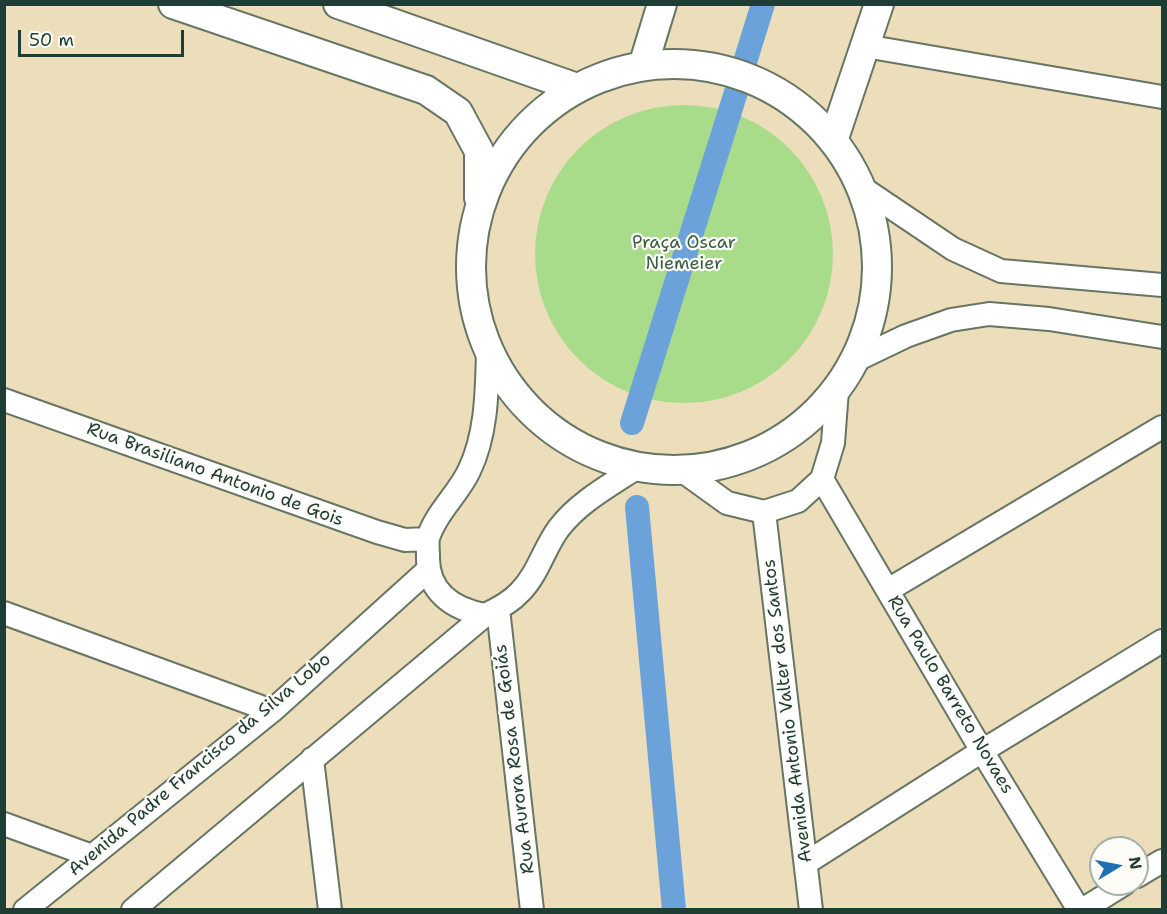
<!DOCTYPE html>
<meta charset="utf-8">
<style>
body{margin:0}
#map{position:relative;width:1167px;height:914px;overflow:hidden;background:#ecdebb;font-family:"Shantell Sans",sans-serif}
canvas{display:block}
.frame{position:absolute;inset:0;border:6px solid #1f3d34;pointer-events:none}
.north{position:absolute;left:1089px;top:836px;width:60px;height:60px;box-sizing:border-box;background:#fdfcf7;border:2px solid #a4b0a9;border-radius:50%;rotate:80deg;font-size:16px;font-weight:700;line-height:24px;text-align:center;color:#1f3d34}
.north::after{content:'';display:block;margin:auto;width:21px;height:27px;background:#1f6fb2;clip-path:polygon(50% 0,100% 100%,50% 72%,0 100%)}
.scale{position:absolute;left:18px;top:30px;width:166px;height:27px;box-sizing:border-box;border:3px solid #1f3d34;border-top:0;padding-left:8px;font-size:18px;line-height:21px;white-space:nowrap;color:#1f3d34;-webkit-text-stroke:4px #fdfcf7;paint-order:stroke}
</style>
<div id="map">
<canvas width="1167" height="914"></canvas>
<div class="frame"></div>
<div class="north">N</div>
<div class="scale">50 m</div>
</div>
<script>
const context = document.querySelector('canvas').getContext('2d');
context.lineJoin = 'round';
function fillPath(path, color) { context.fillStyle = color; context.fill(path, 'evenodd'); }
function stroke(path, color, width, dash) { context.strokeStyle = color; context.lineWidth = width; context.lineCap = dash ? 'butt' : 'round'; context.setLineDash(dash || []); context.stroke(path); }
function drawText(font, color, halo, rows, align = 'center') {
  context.font = font + ' "Shantell Sans",sans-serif'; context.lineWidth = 4.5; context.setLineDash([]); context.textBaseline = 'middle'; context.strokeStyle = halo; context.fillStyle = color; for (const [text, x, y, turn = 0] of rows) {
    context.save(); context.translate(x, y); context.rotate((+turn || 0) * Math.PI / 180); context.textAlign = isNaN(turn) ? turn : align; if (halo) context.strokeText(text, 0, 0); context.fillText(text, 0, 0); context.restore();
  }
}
const green = new Path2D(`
 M535 254a149 149 0 1 1 298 0a149 149 0 1 1-298 0Z`);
const canal = new Path2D(`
 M 745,62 L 763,4
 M 632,423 L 737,89
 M 637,507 L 674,910`);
const minor = new Path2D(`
 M 865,46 L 1162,97
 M 861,187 L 953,249 L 1001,271 L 1162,285
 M 856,360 L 906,336 L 951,320 L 989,314 L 1049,319 L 1162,337
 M 4,400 L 377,532 L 405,540 L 428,539
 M 684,472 L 727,503 L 764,512 L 798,501 L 822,479 L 833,443 L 837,390
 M 822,479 L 982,751 L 1079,910
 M 764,512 L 811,910
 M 888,590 L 1162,427
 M 498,609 L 532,910
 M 4,613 L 272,711
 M 485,615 C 453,609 427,592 428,556 C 428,550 427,543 428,538 C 436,513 458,494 469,471 C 487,434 487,390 488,350
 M 312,759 L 330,910
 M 4,824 L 92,856
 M 806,863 L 982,751 L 1162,641
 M 1137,876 L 1162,861
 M 25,910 L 272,711 L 427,571
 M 133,910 L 485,615 C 498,609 511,602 520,592 C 538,574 544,548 559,528 C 579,502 609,486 636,468
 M 1082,910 L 1124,884`);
const tertiary = new Path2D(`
 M 173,4 L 426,90 L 458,112 L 479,151 L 479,198
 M 338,4 L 577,88
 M471 267a203 203 0 1 1 406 0a203 203 0 1 1-406 0Z
 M 643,66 L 662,4
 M 833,141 L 879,4`);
const parkNames = [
 ["Praça Oscar",684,243],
 ["Niemeier",684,264]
];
const streetNames = [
 ["Rua Brasiliano Antonio de Gois",215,475,20],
 ["Rua Paulo Barreto Novaes",950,695,59],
 ["Avenida Antonio Valter dos Santos",788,711,-97],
 ["Rua Aurora Rosa de Goiás",515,759,-97],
 ["Avenida Padre Francisco da Silva Lobo",200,765,-40]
];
fillPath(green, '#a8dc8b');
stroke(canal, '#6ba2d9', 24);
stroke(minor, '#677563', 26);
stroke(tertiary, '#677563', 32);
stroke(minor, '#fff', 22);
stroke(tertiary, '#fff', 28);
drawText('18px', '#3a5d45', '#fdfcf7', parkNames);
drawText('18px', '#1f3d34', '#fdfcf7', streetNames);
</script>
